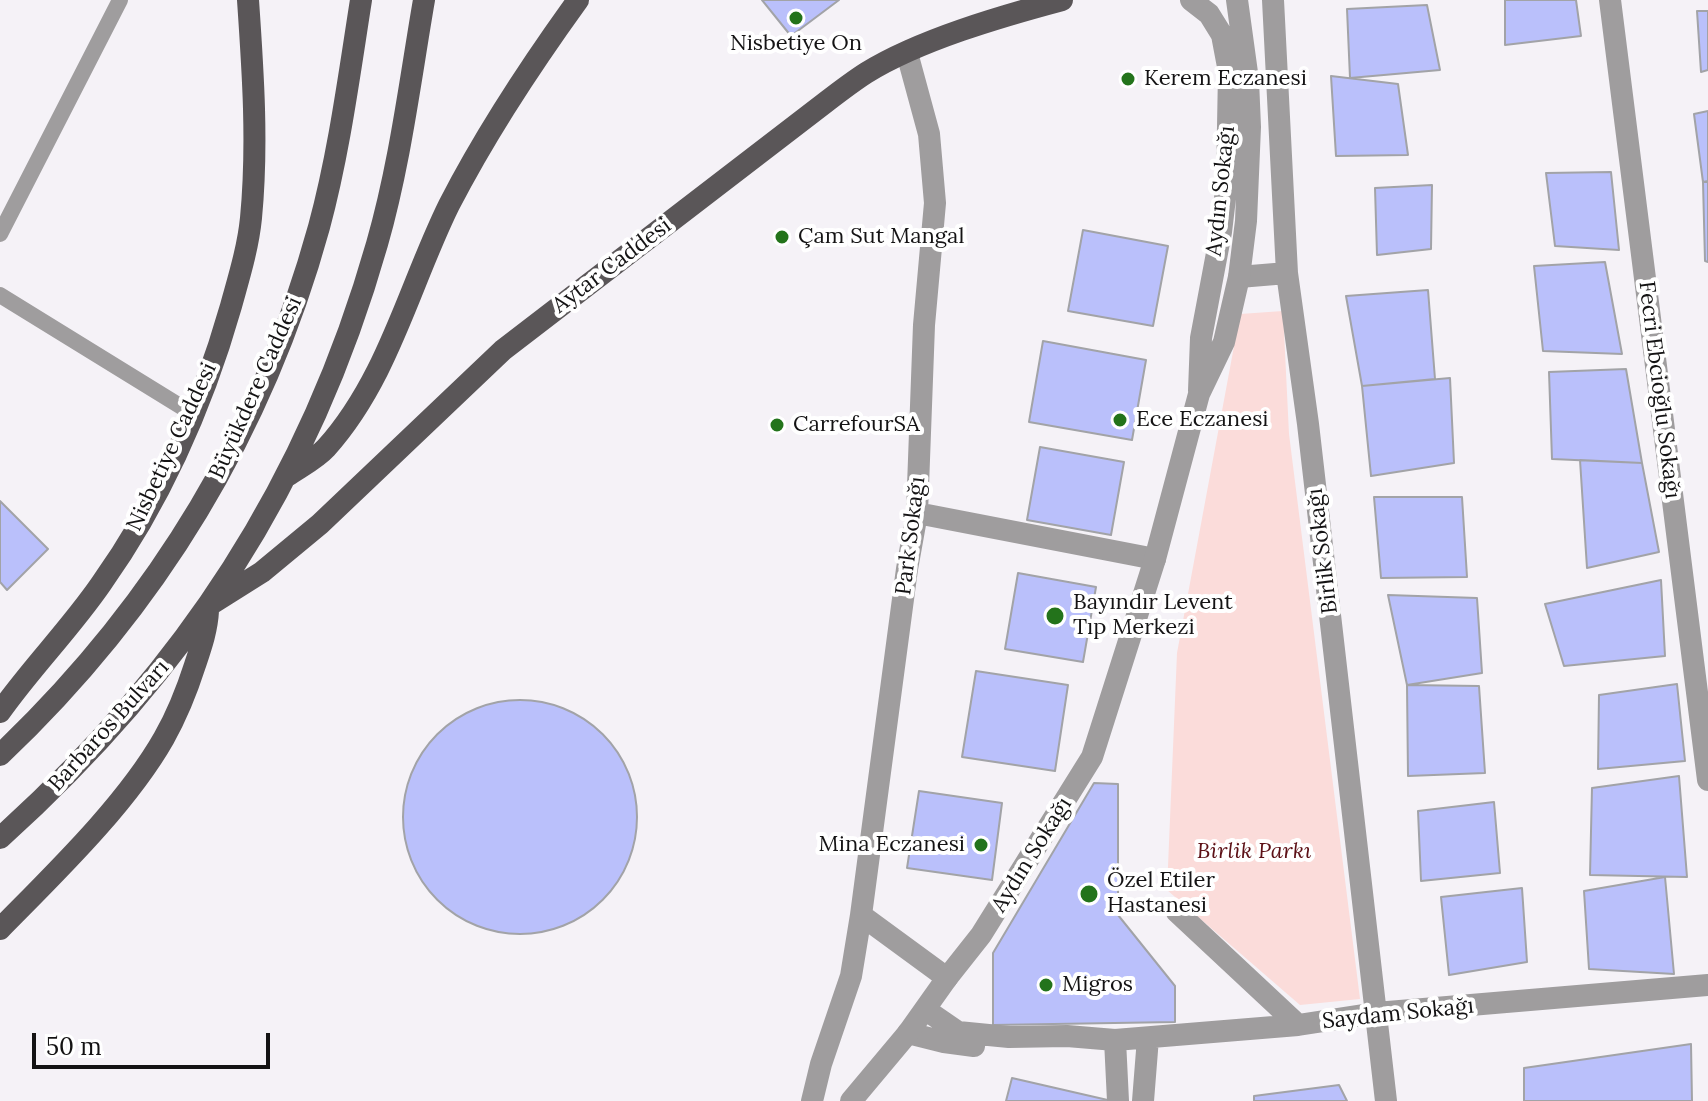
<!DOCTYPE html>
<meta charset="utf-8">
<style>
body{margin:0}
#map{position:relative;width:1708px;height:1101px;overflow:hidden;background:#f5f2f7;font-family:Lora,serif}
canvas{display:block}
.scale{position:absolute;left:32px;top:1033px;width:238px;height:36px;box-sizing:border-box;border:4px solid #141314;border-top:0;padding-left:10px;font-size:24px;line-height:28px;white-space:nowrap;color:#141314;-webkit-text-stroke:6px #fff;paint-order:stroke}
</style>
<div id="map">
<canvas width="1708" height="1101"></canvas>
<div class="scale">50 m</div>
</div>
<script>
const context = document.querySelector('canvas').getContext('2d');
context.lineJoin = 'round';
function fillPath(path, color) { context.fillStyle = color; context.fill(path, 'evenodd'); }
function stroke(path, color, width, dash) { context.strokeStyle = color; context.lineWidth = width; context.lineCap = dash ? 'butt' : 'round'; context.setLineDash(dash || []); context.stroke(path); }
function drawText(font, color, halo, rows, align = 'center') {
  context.font = font + ' Lora,serif'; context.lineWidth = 8; context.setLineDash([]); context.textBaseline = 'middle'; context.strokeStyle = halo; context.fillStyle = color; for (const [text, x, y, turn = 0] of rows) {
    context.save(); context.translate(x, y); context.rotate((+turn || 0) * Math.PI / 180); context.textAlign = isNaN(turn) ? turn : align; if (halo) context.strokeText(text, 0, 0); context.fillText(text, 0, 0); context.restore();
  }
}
const green = new Path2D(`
 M 1283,311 L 1289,434 L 1360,999 L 1300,1005 L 1167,890 L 1177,653 L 1240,314 Z`);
const building = new Path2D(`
 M 762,0 L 839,0 L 791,36 Z
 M 1505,0 L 1576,0 L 1581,36 L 1505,45 Z
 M 1427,5 L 1440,70 L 1350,78 L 1347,9 Z
 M 1697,11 L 1708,11 L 1708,70 L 1701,72 Z
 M 1331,76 L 1398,84 L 1408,155 L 1336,156 Z
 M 1708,111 L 1708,181 L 1703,182 L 1694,114 Z
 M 1611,172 L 1619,250 L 1555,246 L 1546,173 Z
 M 1703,182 L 1708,182 L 1708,262 L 1705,261 Z
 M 1432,185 L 1431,249 L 1377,255 L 1375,188 Z
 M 1083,230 L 1168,246 L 1153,326 L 1068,311 Z
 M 1605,262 L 1622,354 L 1543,351 L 1534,266 Z
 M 1428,290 L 1435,379 L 1362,386 L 1346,296 Z
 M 1043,341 L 1146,360 L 1132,440 L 1029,422 Z
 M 1626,369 L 1642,463 L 1552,459 L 1549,372 Z
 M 1450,378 L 1454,463 L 1371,476 L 1362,386 Z
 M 1040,447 L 1124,462 L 1111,535 L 1027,520 Z
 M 1580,460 L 1642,463 L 1659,552 L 1587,568 Z
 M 1374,497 L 1462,497 L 1467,577 L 1381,578 Z
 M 0,501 L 48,549 L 7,590 L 0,582 Z
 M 1018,573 L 1096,587 L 1083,662 L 1005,649 Z
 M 1661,580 L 1665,656 L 1564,666 L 1545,604 Z
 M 1388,595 L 1477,598 L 1482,673 L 1407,685 Z
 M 976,671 L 1068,685 L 1055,771 L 962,757 Z
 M 1677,684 L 1685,761 L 1598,769 L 1599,695 Z
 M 1407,685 L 1479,686 L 1485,773 L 1408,776 Z
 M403 817a117 117 0 1 1 234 0a117 117 0 1 1-234 0Z
 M 1679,776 L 1687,877 L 1590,875 L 1592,788 Z
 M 1094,783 L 1118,784 L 1118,915 L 1175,986 L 1175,1022 L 993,1025 L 993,953 Z
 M 919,791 L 1002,803 L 992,880 L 907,868 Z
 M 1494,802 L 1500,873 L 1421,881 L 1418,811 Z
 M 1665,877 L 1674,974 L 1589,969 L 1584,891 Z
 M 1522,888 L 1527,962 L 1449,975 L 1441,897 Z
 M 1691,1044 L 1692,1101 L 1524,1101 L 1524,1068 Z
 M 1012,1078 L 1112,1101 L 1006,1101 Z
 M 1339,1085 L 1347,1101 L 1254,1101 L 1254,1096 Z`);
const service = new Path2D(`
 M 0,234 L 120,0
 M 0,295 L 193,414`);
const minor = new Path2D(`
 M 1273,0 L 1287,273 L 1308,424 L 1386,1101
 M 1610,0 L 1708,780
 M 907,53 L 929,134 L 935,203 L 924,325 L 917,513 L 907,569 L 861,915 L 947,978
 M 1239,277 L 1287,273
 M 917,513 L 1155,559
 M 1177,912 L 1298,1025
 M 926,1010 L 958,1032 L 1009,1037 L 1067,1036 L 1115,1040 L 1298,1025 L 1376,1013 L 1708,985
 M 908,1033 L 944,1042 L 974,1046
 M 1115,1040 L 1118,1101
 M 812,1101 L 821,1064 L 851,976 L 861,915
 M 1143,1101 L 1148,1038`);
const tertiary = new Path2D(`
 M 1191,0 L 1209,14 L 1222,35 L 1229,72 L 1227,181 L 1221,232 L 1201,338 L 1199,391
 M 851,1101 L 908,1033 L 947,978 L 981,935 L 1092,757 L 1155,559 L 1199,394 L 1224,342 L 1239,277 L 1246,221 L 1250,127 L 1248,80 L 1237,0`);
const primary = new Path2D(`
 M 287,476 C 300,467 316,459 326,448 C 388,379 409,286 449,205 C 486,133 531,65 578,0
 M 208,606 L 262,572 L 320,524 L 503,350 L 826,102 C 839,92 852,82 866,73 C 919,40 1002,16 1062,0
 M 0,712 C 31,668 70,629 101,584 C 160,501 203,404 231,306 C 239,277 248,248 251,218 C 258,145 253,72 248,0
 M 0,755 C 155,608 262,434 319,227 C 339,153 349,76 361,0
 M 0,838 C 185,672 309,483 377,244 C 400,164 410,81 424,0
 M 0,929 C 54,874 126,805 164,738 C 177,715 187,690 195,665 C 201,647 207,630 208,611`);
const markers = [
 [796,18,8,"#23731b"],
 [1128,79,8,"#23731b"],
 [782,237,8,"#23731b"],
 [1120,420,8,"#23731b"],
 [777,425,8,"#23731b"],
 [1055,616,10,"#23731b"],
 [981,845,8,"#23731b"],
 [1089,894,10,"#23731b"],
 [1046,985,8,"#23731b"]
];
const poiNames = [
 ["Nisbetiye On",796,44,"center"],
 ["Kerem Eczanesi",1144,79],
 ["Çam Sut Mangal",798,237],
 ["Ece Eczanesi",1136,420],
 ["CarrefourSA",793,425],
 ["Bayındır Levent",1073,603],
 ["Tıp Merkezi",1073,628],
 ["Mina Eczanesi",965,845,"right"],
 ["Özel Etiler",1107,881],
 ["Hastanesi",1107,906],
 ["Migros",1062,985]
];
const streetNames = [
 ["Aydın Sokağı",1221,191,-84],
 ["Aytar Caddesi",612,266,-37],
 ["Büyükdere Caddesi",256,388,-66],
 ["Fecri Ebcioğlu Sokağı",1659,390,83],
 ["Nisbetiye Caddesi",172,447,-65],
 ["Park Sokağı",911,536,-83],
 ["Birlik Sokağı",1323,551,-97],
 ["Barbaros Bulvarı",109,726,-48],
 ["Aydın Sokağı",1032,855,-58],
 ["Saydam Sokağı",1398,1014,-6]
];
const parkNames = [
 ["Birlik Parkı",1254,852]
];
fillPath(green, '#fbdcda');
fillPath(building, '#bac0fb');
stroke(building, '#a2a3a7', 2);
stroke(service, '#9f9d9e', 16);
stroke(minor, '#9f9d9e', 22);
stroke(tertiary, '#9f9d9e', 22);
stroke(primary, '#5a5658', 22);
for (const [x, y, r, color] of markers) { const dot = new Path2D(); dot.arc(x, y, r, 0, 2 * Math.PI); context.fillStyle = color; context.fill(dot); stroke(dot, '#fff', 3); }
drawText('22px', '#141314', '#fff', poiNames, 'left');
drawText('22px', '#141314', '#fff', streetNames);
drawText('italic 22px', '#5c1016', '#fff', parkNames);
</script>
